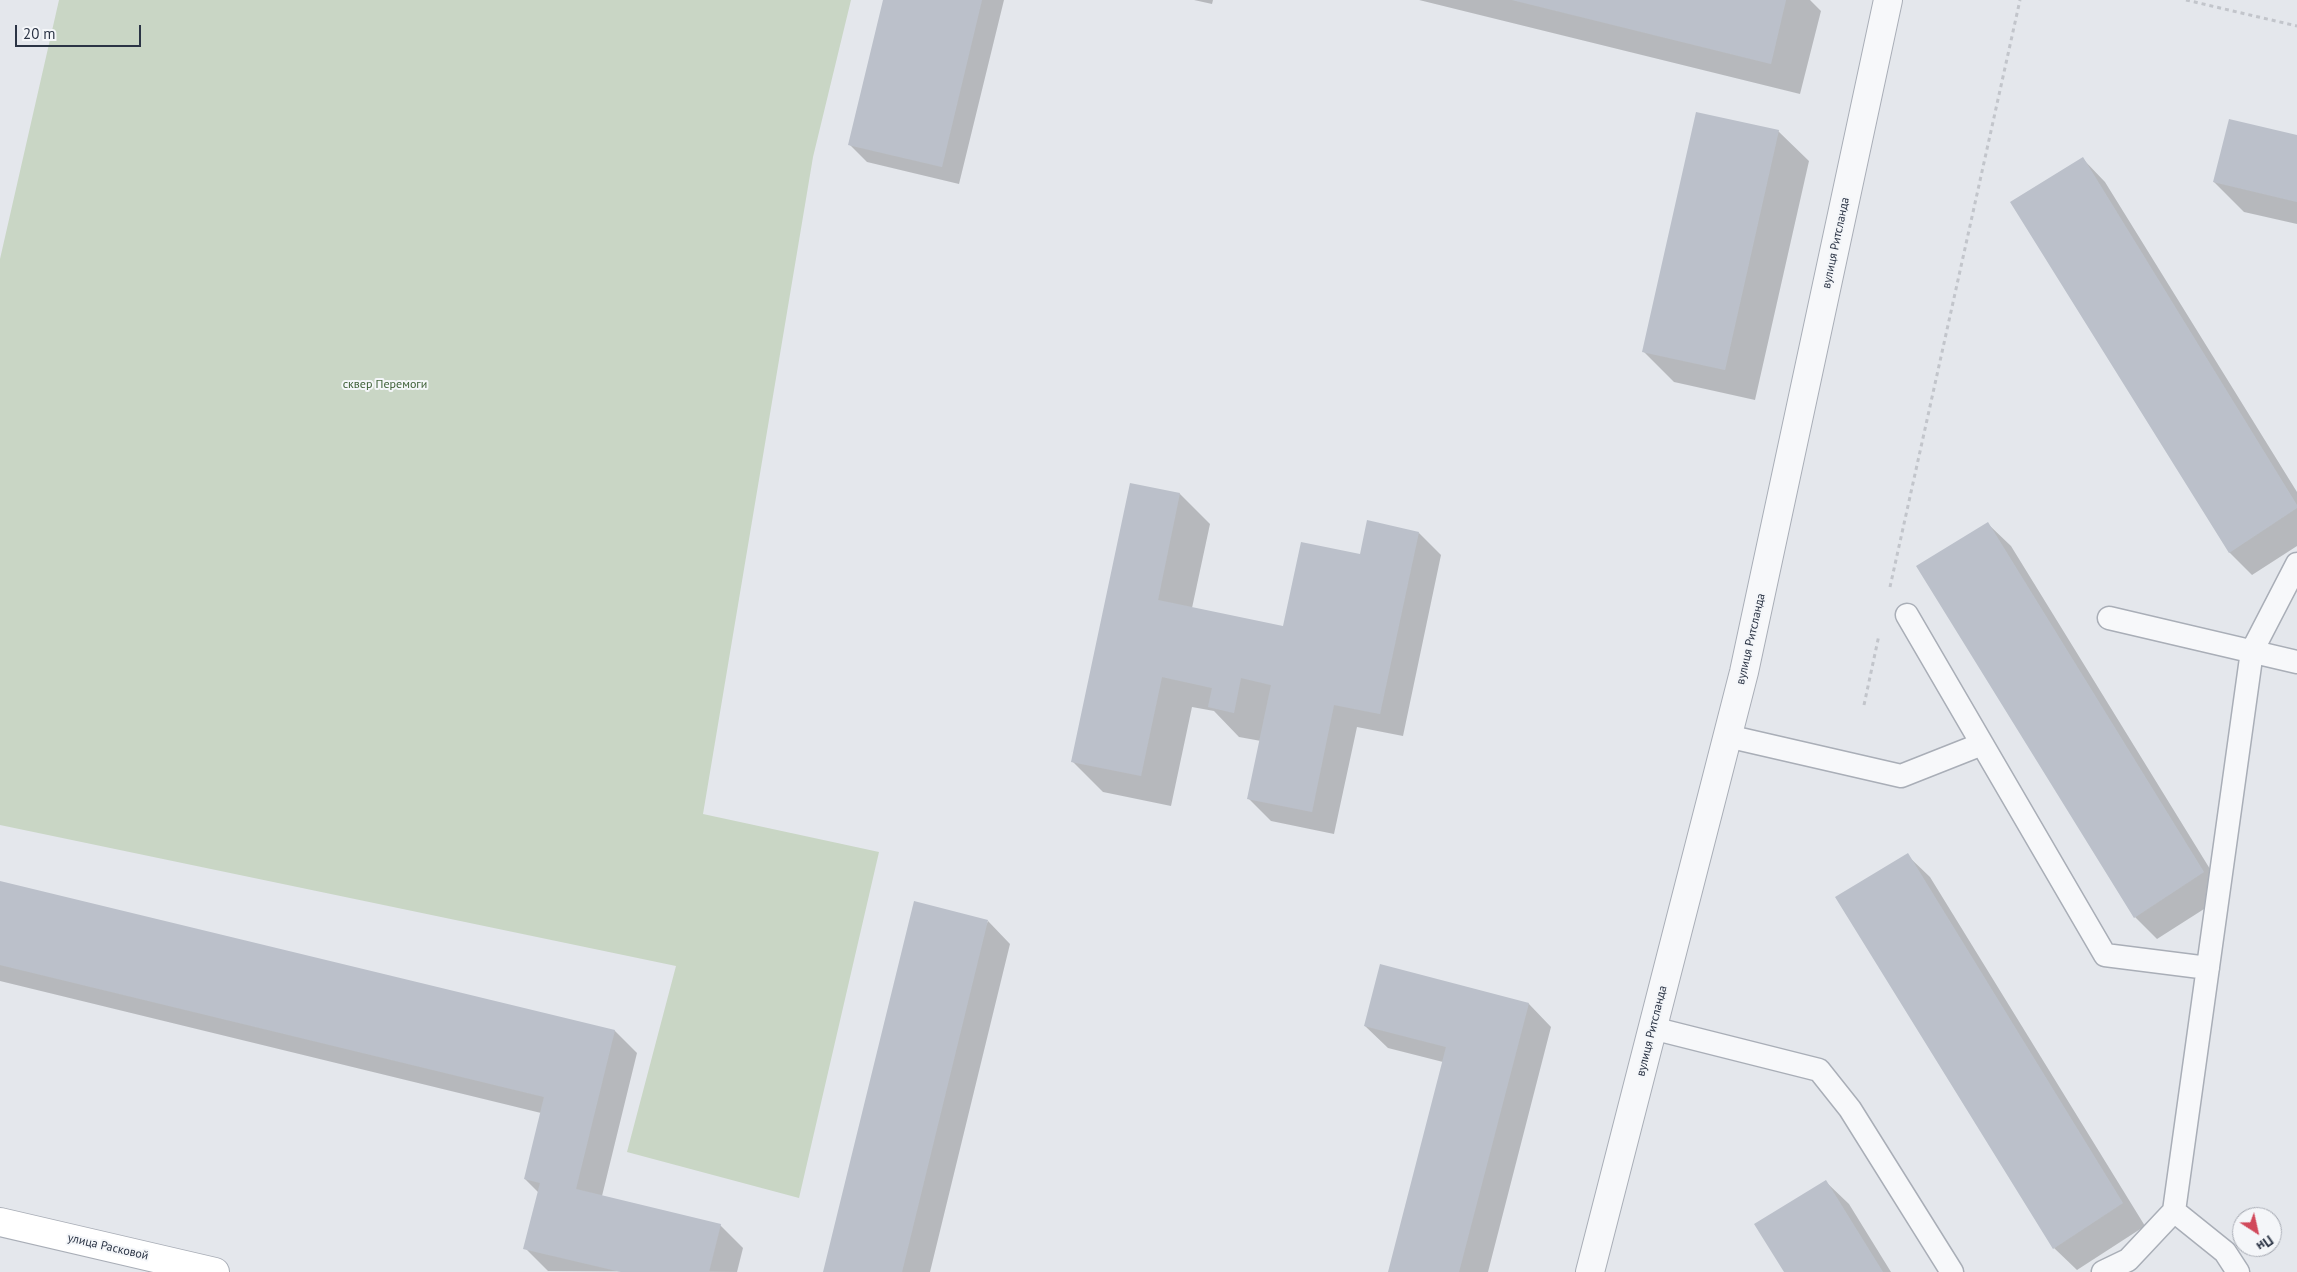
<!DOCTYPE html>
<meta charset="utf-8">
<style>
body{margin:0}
#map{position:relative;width:2297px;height:1272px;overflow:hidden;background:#e4e7ec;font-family:"PT Sans",sans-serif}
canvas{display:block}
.north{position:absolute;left:2232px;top:1207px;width:50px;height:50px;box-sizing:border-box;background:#f4f6f9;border:1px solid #a4a8b1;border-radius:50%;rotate:145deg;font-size:14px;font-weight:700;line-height:20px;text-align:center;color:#2b3445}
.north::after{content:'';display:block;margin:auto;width:18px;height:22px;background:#d1495b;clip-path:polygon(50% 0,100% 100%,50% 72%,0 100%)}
.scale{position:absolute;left:15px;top:25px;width:126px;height:22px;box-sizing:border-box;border:2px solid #2b3445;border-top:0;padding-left:6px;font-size:15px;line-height:18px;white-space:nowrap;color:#2b3445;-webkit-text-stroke:4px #f4f6f9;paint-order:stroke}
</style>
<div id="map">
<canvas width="2297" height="1272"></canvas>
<div class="north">Пн</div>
<div class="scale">20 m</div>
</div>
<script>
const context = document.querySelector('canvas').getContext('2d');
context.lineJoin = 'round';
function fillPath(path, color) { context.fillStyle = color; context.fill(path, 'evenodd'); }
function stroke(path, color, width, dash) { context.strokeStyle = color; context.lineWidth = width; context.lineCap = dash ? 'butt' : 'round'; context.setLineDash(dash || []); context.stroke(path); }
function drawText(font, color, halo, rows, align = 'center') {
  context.font = font + ' "PT Sans",sans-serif'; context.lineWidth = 4; context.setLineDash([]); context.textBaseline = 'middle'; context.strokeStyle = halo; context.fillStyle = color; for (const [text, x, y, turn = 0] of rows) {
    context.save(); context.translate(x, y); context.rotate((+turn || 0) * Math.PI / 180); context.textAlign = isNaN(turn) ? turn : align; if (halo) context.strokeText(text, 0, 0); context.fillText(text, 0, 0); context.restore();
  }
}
const green = new Path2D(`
 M 59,0 L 851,0 L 813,157 L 703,814 L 879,852 L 799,1198 L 627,1152 L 676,966 L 0,825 L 0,259 Z`);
const shadow = new Path2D(`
 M 884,0 L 1004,0 L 959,184 L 867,162 L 849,144 Z
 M 1194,0 L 1213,0 L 1212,4 Z
 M 1419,0 L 1810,0 L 1821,11 L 1800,94 Z
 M 1778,131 L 1809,161 L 1755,400 L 1674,382 L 1644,352 Z
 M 2297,136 L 2297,224 L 2244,212 L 2214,182 Z
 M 2083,159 L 2105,182 L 2297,492 L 2297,546 L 2252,575 L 2229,552 Z
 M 1131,484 L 1180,494 L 1210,524 L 1192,608 L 1283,627 L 1361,556 L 1419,533 L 1441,555 L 1403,736 L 1357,727 L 1334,834 L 1271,821 L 1249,799 L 1261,741 L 1239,737 L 1214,711 L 1192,707 L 1171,806 L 1103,792 L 1073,762 Z
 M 1988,524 L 2011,546 L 2226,895 L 2157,939 L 2135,917 Z
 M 1907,855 L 1930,877 L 2145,1226 L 2077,1270 L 2054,1248 Z
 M 0,882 L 615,1031 L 637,1053 L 602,1196 L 720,1225 L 743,1248 L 737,1272 L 548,1271 L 525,1248 L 539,1193 L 525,1179 L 541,1113 L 0,981 Z
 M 988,921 L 1010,944 L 930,1272 L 824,1272 Z
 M 1381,966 L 1529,1004 L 1551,1027 L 1488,1272 L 1389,1272 L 1443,1062 L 1388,1048 L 1365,1026 Z
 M 1826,1182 L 1849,1204 L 1891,1272 L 1785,1272 Z`);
const building = new Path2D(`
 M 883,0 L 982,0 L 942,167 L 848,145 Z
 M 1512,0 L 1786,0 L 1771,64 Z
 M 1696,112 L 1779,130 L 1725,370 L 1642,352 Z
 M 2229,119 L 2297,135 L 2297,202 L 2213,182 Z
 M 2083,157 L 2297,505 L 2297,508 L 2229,553 L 2010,202 Z
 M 1130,483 L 1180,493 L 1158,600 L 1283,626 L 1301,542 L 1360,554 L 1367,520 L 1419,532 L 1380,714 L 1334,705 L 1312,812 L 1247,799 L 1271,685 L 1241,678 L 1234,713 L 1208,707 L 1212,688 L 1162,677 L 1141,776 L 1071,762 Z
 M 1988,522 L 2204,872 L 2134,918 L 1916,566 Z
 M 1908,853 L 2123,1203 L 2053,1249 L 1835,897 Z
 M 0,881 L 615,1030 L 576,1189 L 721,1224 L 709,1272 L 621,1272 L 523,1249 L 540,1183 L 524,1179 L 544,1097 L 0,965 Z
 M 914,901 L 988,920 L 902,1272 L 823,1272 Z
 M 1380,964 L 1529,1003 L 1459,1272 L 1388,1272 L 1446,1047 L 1364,1026 Z
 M 1826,1180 L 1883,1272 L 1784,1272 L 1754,1224 Z`);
const path = new Path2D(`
 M 2186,0 L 2297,26
 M 1890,587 L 2020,0
 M 1864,705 L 1879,635`);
const lane = new Path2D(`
 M 1907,615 L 2105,955 L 2208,968
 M 2109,618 L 2297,662
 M 1727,736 L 1901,776 L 1982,744
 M 1652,1028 L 1819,1070 L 1850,1109 L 1952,1272
 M 2174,1211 L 2225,1252 L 2238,1272
 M 2103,1272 L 2128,1260 L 2174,1211 L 2252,651 L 2297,564`);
const street = new Path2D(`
 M 1590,1272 L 1744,672 L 1888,0`);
const secondary = new Path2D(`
 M 0,1222 L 215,1272`);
const streetNames = [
 ["вулиця Ритсланда",1836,243,-78],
 ["вулиця Ритсланда",1751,639,-77],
 ["вулиця Ритсланда",1652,1031,-76],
 ["улица Расковой",108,1247,13]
];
const parkNames = [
 ["сквер Перемоги",385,385]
];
fillPath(green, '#c9d6c5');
fillPath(shadow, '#0003');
fillPath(building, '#bbc0ca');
stroke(lane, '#a9aeb7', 25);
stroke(street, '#a9aeb7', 30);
stroke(secondary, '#a9aeb7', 30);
stroke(path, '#c2c5cb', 3, [4, 4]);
stroke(lane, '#f7f8fa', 22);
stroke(street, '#f7f8fa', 28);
stroke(secondary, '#fff', 28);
drawText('12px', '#2b3445', '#f4f6f9', streetNames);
drawText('12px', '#3f6138', '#f4f6f9', parkNames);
</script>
